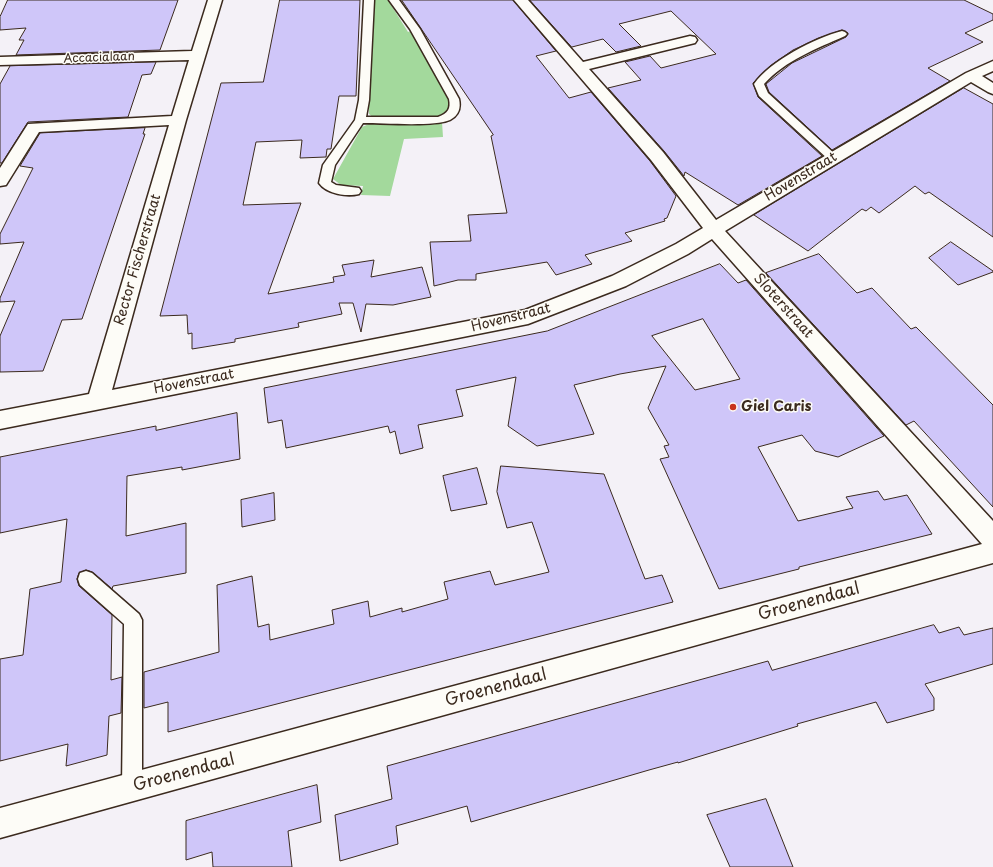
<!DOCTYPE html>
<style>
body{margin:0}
canvas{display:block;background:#f4f1f7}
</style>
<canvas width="993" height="867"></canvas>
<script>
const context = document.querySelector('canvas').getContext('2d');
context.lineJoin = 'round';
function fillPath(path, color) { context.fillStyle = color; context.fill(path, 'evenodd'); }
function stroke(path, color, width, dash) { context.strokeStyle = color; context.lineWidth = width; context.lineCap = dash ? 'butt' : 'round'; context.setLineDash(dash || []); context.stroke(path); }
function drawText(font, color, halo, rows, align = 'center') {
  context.font = font + ' "Playpen Sans",sans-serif'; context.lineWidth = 3; context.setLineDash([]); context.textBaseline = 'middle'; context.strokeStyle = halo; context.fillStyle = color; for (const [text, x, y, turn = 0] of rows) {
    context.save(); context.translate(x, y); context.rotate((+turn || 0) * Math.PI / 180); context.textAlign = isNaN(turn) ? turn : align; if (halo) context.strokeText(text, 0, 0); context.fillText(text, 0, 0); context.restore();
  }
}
const green = new Path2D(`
 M 373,0 L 388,0 L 408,32 L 411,31 L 451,102 L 450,109 L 440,116 L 374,118 L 369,114 L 370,37 L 373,37 Z
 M 442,122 L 443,137 L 404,139 L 390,196 L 361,195 L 363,186 L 341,185 L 333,179 L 362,127 L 369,124 Z`);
const building = new Path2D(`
 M 8,0 L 178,0 L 160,50 L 16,55 L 24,40 L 19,40 L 26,28 L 0,30 L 0,17 Z
 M 280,0 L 360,0 L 356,96 L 339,96 L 331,149 L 327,149 L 326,157 L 300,158 L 302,140 L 256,142 L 243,205 L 301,203 L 268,294 L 334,282 L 333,277 L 345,275 L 342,265 L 374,260 L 371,277 L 422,267 L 431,297 L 393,305 L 366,304 L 361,332 L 353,303 L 339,303 L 342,314 L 298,323 L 299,327 L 235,339 L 235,342 L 192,349 L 192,333 L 188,334 L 187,315 L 160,316 L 221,83 L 263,82 Z
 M 402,0 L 513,0 L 556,51 L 536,56 L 569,98 L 591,92 L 650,161 L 676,196 L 667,218 L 664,219 L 665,221 L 625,233 L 632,241 L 585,255 L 592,264 L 556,275 L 547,262 L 476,274 L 476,280 L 458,280 L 434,286 L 430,242 L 471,241 L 468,215 L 507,213 L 491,136 L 493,135 Z
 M 530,0 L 964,0 L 993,14 L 993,20 L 965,33 L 983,42 L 928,68 L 950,81 L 832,150 L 769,92 L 766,84 L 792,63 L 846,37 L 848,33 L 842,30 L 819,38 L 793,50 L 770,66 L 753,83 L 758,97 L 822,156 L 738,205 L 685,172 L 684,176 L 664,151 L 608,88 L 641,80 L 625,62 L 650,56 L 661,68 L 716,54 L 671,11 L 619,24 L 641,46 L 616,52 L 603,39 L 572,47 Z
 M 156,62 L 151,74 L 142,75 L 128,117 L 28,122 L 2,163 L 0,163 L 0,84 L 10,66 Z
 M 964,88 L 993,104 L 993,237 L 929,192 L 925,194 L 915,186 L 879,213 L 871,207 L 866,211 L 862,209 L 808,251 L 754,215 Z
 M 145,128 L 143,134 L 145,134 L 82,319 L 62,320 L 43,371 L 0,372 L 0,336 L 15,301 L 0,302 L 0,298 L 24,242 L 0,244 L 0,234 L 33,168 L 20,166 L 40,133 Z
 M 951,242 L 993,271 L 993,272 L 958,285 L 929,258 Z
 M 819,254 L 857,293 L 872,288 L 911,329 L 916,327 L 993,405 L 993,507 L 914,421 L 906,425 L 766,273 Z
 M 720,264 L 738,283 L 746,280 L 884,436 L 838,457 L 815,451 L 802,435 L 758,447 L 798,521 L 853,508 L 846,497 L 878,491 L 884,500 L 907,495 L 932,534 L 799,567 L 799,569 L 719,589 L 660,459 L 669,457 L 664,446 L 669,445 L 648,408 L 666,366 L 620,374 L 574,385 L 594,434 L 537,446 L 508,426 L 516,377 L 456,390 L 463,416 L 418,425 L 423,448 L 400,454 L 395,431 L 390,433 L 388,426 L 286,448 L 282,420 L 268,423 L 264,388 L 547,331 ZM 703,319 L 740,379 L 695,390 L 652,336 Z
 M 237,413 L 240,459 L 182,470 L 182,467 L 127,476 L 126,536 L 186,523 L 186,573 L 113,586 L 112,589 L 92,572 L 86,570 L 79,573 L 77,579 L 79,586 L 112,615 L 111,680 L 122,677 L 121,713 L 109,716 L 107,755 L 66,766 L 68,744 L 0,761 L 0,659 L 23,655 L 30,589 L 61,582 L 67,519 L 0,533 L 0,457 L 156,426 L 156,430 Z
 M 501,466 L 604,474 L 645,579 L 662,575 L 673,602 L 168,732 L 168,702 L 144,708 L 144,672 L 219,652 L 217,585 L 252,576 L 258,627 L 269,624 L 270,640 L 334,624 L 332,610 L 368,601 L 370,617 L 402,608 L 402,612 L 448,599 L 444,582 L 490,571 L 495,585 L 549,572 L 532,522 L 507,528 L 497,492 Z
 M 477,468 L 487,504 L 451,511 L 443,476 Z
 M 274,493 L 275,520 L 242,527 L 241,500 Z
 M 934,625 L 939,633 L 959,627 L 964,635 L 993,628 L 993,664 L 925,684 L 934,698 L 934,710 L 887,723 L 876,702 L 797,724 L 798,726 L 678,763 L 678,762 L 649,770 L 471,822 L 467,806 L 396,826 L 398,844 L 340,861 L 335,815 L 392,799 L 387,766 L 768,661 L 772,670 Z
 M 317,785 L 321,822 L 288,831 L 292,867 L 213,867 L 212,852 L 186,860 L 186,821 Z
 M 766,799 L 793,867 L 730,867 L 707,815 Z`);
const lane = new Path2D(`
 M 364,0 L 374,0 L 369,100 L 366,117 L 438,117 C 448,113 451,109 449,99 L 410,29 L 389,0 L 399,0 L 420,29 L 459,99 C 461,108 459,115 450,120 C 435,127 382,123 363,123 L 335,165 L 331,182 L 336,185 L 359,188 L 361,191 L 359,194 C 347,197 327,194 319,183 L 323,165 L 355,120 L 359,100 Z
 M 842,31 L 845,32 L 847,34 L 845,36 C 816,49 786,60 764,84 L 768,93 L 837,156 L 839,158 L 837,160 L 829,160 L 759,96 L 754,84 C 770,61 815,38 842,31 Z
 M 86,571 L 92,573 L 139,614 L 142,620 L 142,787 L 139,794 L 132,797 L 125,794 L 122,787 L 124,624 L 80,585 L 78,579 L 80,573 Z`);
const street = new Path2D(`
 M 208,0 L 222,0 L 186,120 L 112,390 L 525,310 L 612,276 L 676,244 L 703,228 L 651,160 L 514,0 L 528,0 L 583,62 L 690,36 L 695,37 L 697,40 L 695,43 L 589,69 L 663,152 L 716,220 L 966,73 L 993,61 L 993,71 L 982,76 L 993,83 L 993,94 L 988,92 L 971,82 L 725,231 L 993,521 L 993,563 L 0,838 L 0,808 L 982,544 L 712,239 L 688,254 L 626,286 L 528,324 L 0,429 L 0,411 L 89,394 L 169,125 L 39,132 L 6,185 L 0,186 L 0,168 L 28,124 L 172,116 L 189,60 L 0,65 L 0,57 L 192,51 Z`);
const markers = [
 [733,407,4,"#c8321e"]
];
const farStreetnames = [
 ["Accacialaan",99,58,-2]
];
const streetNames = [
 ["Hovenstraat",801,177,-31],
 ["Rector Fischerstraat",138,260,-74],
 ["Sloterstraat",783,306,48],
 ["Hovenstraat",511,318,-14],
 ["Hovenstraat",194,382,-11]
];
const poiNames = [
 ["Giel Caris",741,407]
];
const nearStreetnames = [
 ["Groenendaal",809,602,-15],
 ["Groenendaal",496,688,-15],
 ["Groenendaal",184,773,-15]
];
fillPath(green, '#a3d99c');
fillPath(building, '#cfc6f9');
stroke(building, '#3b2a1e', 1);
stroke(lane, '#3b2a1e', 3);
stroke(street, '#3b2a1e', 3);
fillPath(lane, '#fdfcf7');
fillPath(street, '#fdfcf7');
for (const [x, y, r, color] of markers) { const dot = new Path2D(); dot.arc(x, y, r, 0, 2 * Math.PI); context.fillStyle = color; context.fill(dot); stroke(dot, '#fdfcf7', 1.5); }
drawText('12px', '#3b2a1e', '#fdfcf7', farStreetnames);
drawText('14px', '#3b2a1e', '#fdfcf7', streetNames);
drawText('bold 14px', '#3b2a1e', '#fdfcf7', poiNames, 'left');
drawText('17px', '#3b2a1e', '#fdfcf7', nearStreetnames);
</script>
